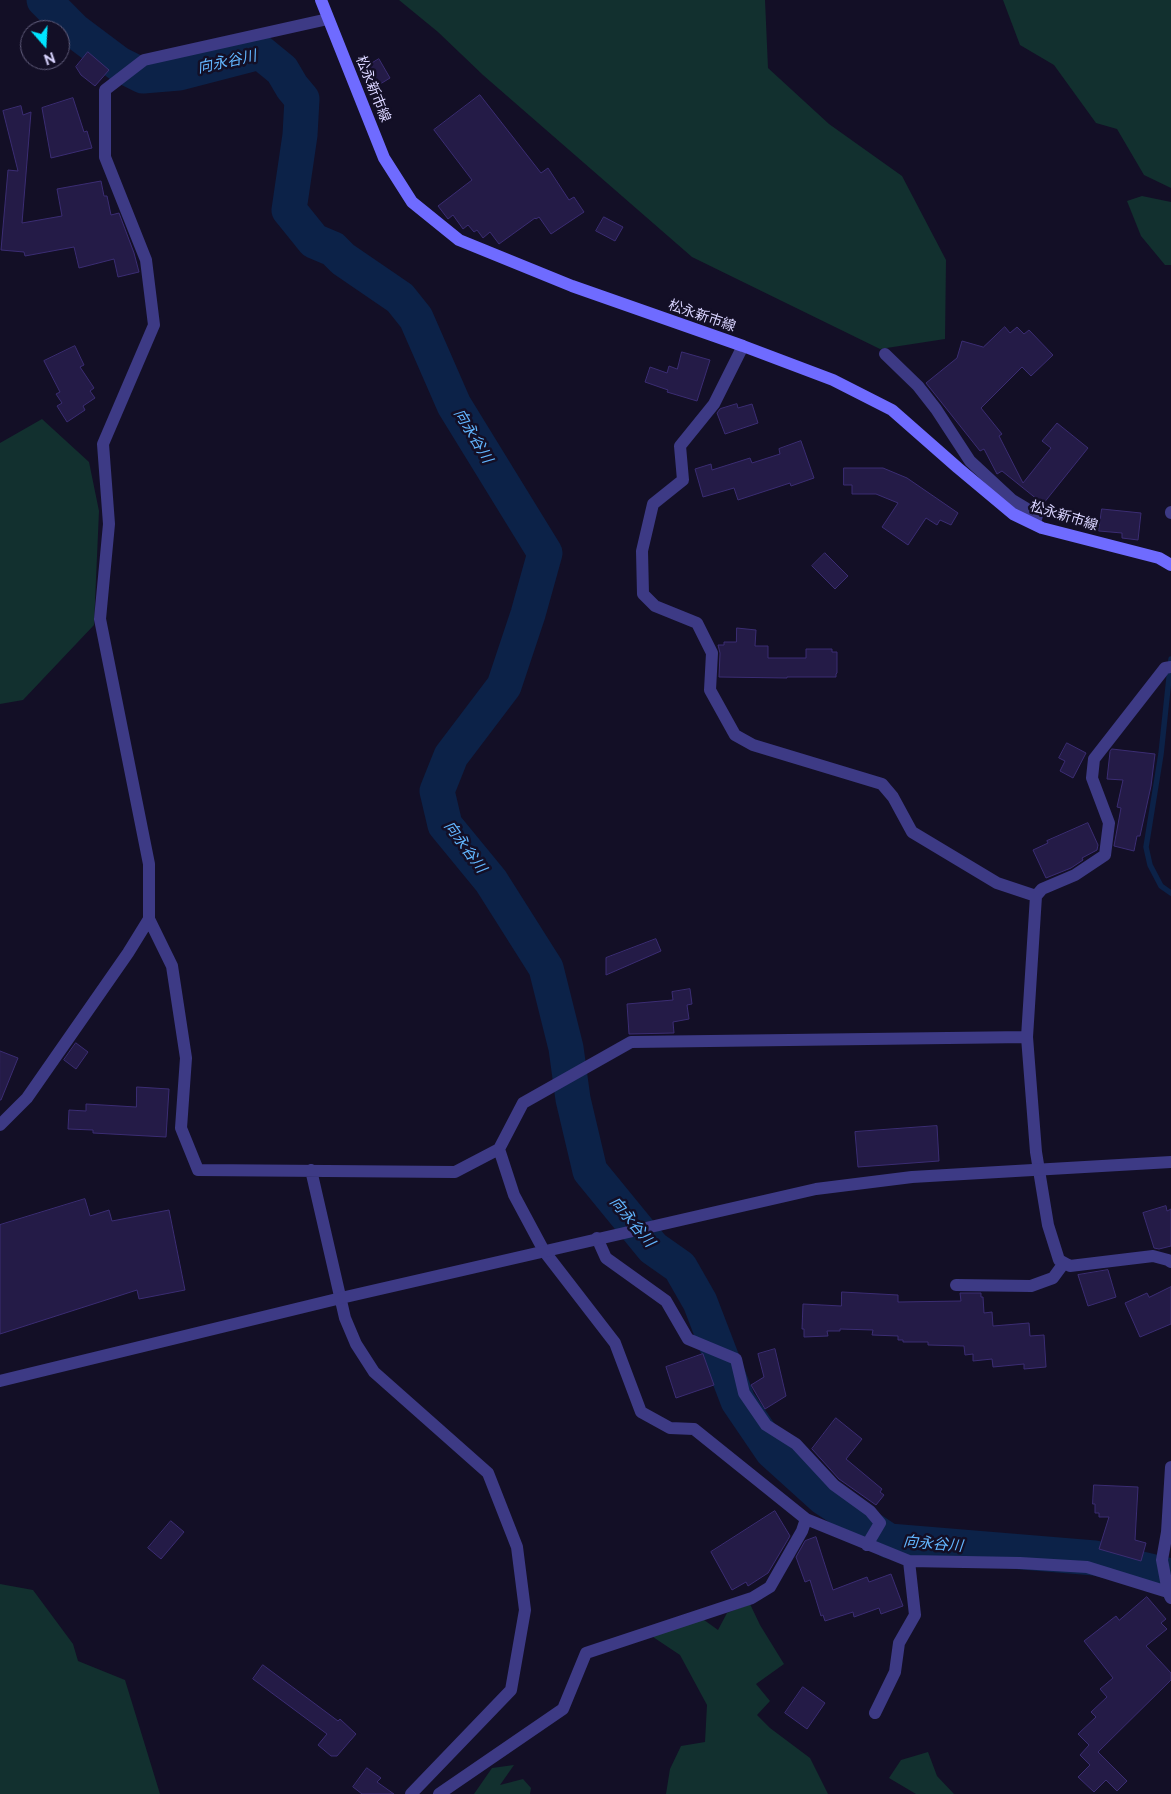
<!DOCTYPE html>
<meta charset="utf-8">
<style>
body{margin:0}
#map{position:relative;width:1171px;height:1794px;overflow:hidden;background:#130f26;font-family:Raleway,sans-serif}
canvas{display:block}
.north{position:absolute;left:20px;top:20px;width:50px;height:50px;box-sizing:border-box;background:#130f26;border:1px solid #625e7d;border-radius:50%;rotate:161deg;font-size:14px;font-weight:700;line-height:20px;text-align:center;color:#d9d4ff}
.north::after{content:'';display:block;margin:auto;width:18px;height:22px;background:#00e5ff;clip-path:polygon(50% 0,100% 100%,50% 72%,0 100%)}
</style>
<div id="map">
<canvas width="1171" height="1794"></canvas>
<div class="north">N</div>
</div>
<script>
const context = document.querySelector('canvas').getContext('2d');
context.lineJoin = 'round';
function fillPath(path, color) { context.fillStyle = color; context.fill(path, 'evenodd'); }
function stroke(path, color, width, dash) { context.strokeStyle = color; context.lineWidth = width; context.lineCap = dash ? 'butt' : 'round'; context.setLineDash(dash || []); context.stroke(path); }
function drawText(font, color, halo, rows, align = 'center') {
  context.font = font + ' Raleway,"Noto Sans JP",sans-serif'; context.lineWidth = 5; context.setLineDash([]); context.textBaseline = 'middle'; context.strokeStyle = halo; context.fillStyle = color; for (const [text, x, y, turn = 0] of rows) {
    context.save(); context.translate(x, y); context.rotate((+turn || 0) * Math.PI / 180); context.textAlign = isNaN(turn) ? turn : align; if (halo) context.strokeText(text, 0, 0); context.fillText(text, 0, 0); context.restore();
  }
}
const green = new Path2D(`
 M 399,0 L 765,0 L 768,68 L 829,124 L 902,176 L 946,260 L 945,339 L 880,349 L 692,257 L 483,75 L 438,32 Z
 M 1003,0 L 1171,0 L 1171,188 L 1144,175 L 1117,129 L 1096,123 L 1054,65 L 1020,45 Z
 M 1142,196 L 1171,202 L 1171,265 L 1165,265 L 1141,236 L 1127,201 Z
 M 42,419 L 89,462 L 99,511 L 94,625 L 23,700 L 0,704 L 0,443 Z
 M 0,1584 L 33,1590 L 73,1644 L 78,1661 L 125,1680 L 160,1794 L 0,1794 Z
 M 750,1604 L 760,1625 L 784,1664 L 756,1684 L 770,1701 L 757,1715 L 770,1728 L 810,1758 L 828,1794 L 666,1794 L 670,1769 L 681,1746 L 705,1742 L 707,1705 L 680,1655 L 650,1635 L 700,1617 L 718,1630 L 727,1613 Z
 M 928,1752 L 937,1776 L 954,1794 L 916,1794 L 889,1778 L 901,1760 Z
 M 514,1765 L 500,1785 L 523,1779 L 531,1788 L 530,1794 L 474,1794 L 492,1768 Z`);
const stream = new Path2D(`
 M 1171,659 L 1161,754 L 1146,847 L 1150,865 L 1161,886 L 1171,893`);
const river = new Path2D(`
 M 44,0 L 75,31 L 119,64 L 143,76 L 179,73 L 260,52 L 282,70 L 292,87 L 302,99 L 300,135 L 289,210 L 314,241 L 333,249 L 343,259 L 400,298 L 416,318 L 454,405 L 545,553 L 528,614 L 504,686 L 451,756 L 437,791 L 445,825 L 491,881 L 546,968 L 566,1048 L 573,1099 L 590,1171 L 653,1248 L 680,1267 L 700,1302 L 738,1401 L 772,1451 L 824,1498 L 889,1541 L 1095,1558 L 1171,1576`);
const building = new Path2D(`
 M 88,52 L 109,70 L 95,86 L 81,75 L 76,67 Z
 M 379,59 L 390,78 L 372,89 L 361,70 Z
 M 480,95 L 541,173 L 548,168 L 569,200 L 574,197 L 584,212 L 551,234 L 539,217 L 536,219 L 535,218 L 499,244 L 490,232 L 483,238 L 477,230 L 474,232 L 468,225 L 463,229 L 453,215 L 448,219 L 438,206 L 472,180 L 434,130 Z
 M 73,98 L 84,132 L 87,131 L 92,148 L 51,158 L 42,108 Z
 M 21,106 L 23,115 L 31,112 L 22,223 L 62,216 L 57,189 L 101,181 L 104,196 L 107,196 L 111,215 L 119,213 L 134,253 L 139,272 L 118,277 L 114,259 L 79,268 L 74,247 L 25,256 L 24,252 L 1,250 L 8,170 L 18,171 L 3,111 Z
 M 604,217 L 623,227 L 615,241 L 596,231 Z
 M 1005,327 L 1010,333 L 1017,327 L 1024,334 L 1029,330 L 1053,355 L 1031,376 L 1022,367 L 981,408 L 1002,434 L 999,436 L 1023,483 L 1051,448 L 1042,441 L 1057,423 L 1088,448 L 1043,504 L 1002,471 L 997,474 L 984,449 L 980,451 L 926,383 L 957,358 L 962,341 L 983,347 Z
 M 75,346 L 84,365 L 80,367 L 94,388 L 90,391 L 95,398 L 83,406 L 85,410 L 67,422 L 57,406 L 62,403 L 56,394 L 60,392 L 44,361 Z
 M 682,352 L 710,360 L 697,401 L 667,392 L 668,390 L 645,382 L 650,367 L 667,373 L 669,366 L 677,369 Z
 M 737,404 L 738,408 L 752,404 L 758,423 L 725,434 L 717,413 L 720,409 Z
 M 801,441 L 814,478 L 791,486 L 790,483 L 738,500 L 734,488 L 703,497 L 695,469 L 711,464 L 712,470 L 750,458 L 752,463 L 780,454 L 779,449 Z
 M 844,468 L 883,468 L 907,478 L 958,513 L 951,525 L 940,520 L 937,525 L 926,518 L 908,545 L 882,527 L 898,503 L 876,494 L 852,494 L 852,485 L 844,485 Z
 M 1102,509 L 1141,513 L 1138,540 L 1122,538 L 1122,533 L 1099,531 Z
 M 825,553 L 848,576 L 835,589 L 812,566 Z
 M 737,628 L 756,630 L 755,646 L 768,646 L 768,658 L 806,658 L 806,649 L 832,649 L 832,652 L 837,652 L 837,673 L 836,674 L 836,677 L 787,677 L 787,678 L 719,677 L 720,653 L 718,645 L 724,645 L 724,642 L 736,642 Z
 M 1067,743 L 1086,753 L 1073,778 L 1060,771 L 1065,761 L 1059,758 Z
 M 1112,749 L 1155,754 L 1151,786 L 1140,836 L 1137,836 L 1134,851 L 1114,846 L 1121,808 L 1117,807 L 1123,780 L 1107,779 L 1110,752 Z
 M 1088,823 L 1098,845 L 1097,850 L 1082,858 L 1083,860 L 1071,868 L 1046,878 L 1033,850 L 1048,843 L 1047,841 Z
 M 656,939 L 661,951 L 606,975 L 606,958 Z
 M 690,989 L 692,1004 L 687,1005 L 689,1019 L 673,1022 L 674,1033 L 629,1034 L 627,1004 L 673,1000 L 672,992 Z
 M 76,1043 L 88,1052 L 76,1069 L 64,1060 Z
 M 0,1051 L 18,1058 L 1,1100 L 0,1100 Z
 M 137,1087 L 169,1089 L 166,1137 L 93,1133 L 93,1130 L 68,1129 L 69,1110 L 86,1111 L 86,1104 L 136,1107 Z
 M 937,1126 L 939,1161 L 858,1167 L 855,1132 Z
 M 85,1199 L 90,1216 L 109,1210 L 112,1221 L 169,1210 L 185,1290 L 139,1299 L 137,1290 L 0,1334 L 0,1225 Z
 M 1166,1206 L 1167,1211 L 1171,1209 L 1171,1246 L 1159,1249 L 1154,1248 L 1143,1213 Z
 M 1108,1270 L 1116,1297 L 1088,1306 L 1078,1275 Z
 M 1171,1287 L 1171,1324 L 1140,1337 L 1125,1303 L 1147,1293 L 1149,1297 Z
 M 842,1292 L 898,1295 L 898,1302 L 961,1301 L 960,1293 L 981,1293 L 981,1297 L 983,1297 L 984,1313 L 992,1312 L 993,1326 L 1029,1323 L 1030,1336 L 1044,1335 L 1046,1367 L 1024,1369 L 1024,1364 L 993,1367 L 992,1359 L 973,1361 L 973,1354 L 965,1355 L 964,1346 L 928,1345 L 928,1342 L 903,1342 L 903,1340 L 898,1340 L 898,1336 L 872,1335 L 873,1330 L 840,1329 L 840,1331 L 827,1331 L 828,1336 L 804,1337 L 804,1329 L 802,1329 L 803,1304 L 841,1306 Z
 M 775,1349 L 786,1396 L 765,1409 L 751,1385 L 764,1377 L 758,1354 Z
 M 703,1354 L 714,1385 L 676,1398 L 666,1367 Z
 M 836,1418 L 862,1439 L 846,1459 L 882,1489 L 880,1492 L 884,1495 L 876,1505 L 839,1479 L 812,1449 Z
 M 1094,1485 L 1138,1487 L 1135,1540 L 1146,1543 L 1141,1561 L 1099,1549 L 1109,1517 L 1099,1517 L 1099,1513 L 1095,1513 L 1095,1504 L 1093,1504 Z
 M 775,1511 L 790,1536 L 768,1573 L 748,1586 L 746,1582 L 732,1590 L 711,1552 Z
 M 171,1521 L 184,1532 L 161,1559 L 148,1548 Z
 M 816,1537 L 833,1590 L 867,1577 L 869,1582 L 891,1574 L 903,1606 L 881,1614 L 879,1608 L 854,1617 L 853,1612 L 825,1621 L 823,1615 L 821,1616 L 810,1580 L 805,1582 L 796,1557 L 805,1541 Z
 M 1147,1597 L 1166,1619 L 1161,1623 L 1167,1629 L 1146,1646 L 1171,1673 L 1171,1680 L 1098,1752 L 1127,1781 L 1117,1791 L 1106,1780 L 1094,1792 L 1078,1777 L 1090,1765 L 1080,1755 L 1089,1745 L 1078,1734 L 1096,1717 L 1091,1712 L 1107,1697 L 1100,1689 L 1113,1678 L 1084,1641 L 1116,1616 L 1119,1620 Z
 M 263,1665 L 338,1721 L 340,1719 L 356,1734 L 337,1756 L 331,1756 L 318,1745 L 327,1734 L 253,1679 Z
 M 803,1687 L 825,1703 L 807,1729 L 785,1713 Z
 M 367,1768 L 381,1778 L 377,1782 L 394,1794 L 362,1794 L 353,1787 Z`);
const minor = new Path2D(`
 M 328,19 L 144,60 L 105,90 L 105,157 L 146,260 L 154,325 L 103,444 L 109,524 L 100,619 L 149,864 L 149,919 L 172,966 L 186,1058 L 181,1128 L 198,1170 L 455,1172 L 499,1149 L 523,1103 L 631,1042 L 1027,1037
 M 743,346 L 714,404 L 680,446 L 683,480 L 653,504 L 642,551 L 643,594 L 655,606 L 697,623 L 712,653 L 710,690 L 735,735 L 753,745 L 882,784 L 893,797 L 912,832 L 997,883 L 1036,896
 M 885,354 L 918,386 L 936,409 L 970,461 L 1012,500 L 1037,515 L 1035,524
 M 1171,512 L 1171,513
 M 1171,667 L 1165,668 L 1094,759 L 1092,778 L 1109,823 L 1105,855 L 1075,875 L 1042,889 L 1036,896 L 1027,1037 L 1036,1152 L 1048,1225 L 1059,1260 L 1070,1266 L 1153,1256 L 1168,1260 L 1171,1262
 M 0,1125 L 27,1098 L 128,953 L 149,919
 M 499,1149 L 514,1195 L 544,1251 L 615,1343 L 641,1412 L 670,1428 L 694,1429 L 806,1519 L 909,1561 L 1020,1563 L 1087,1567 L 1171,1593
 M 311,1170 L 345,1318 L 356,1344 L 374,1372 L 488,1473 L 517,1547 L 525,1610 L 511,1690 L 411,1794
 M 597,1238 L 606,1258 L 666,1301 L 688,1339 L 736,1359 L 744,1393 L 766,1425 L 796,1444 L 834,1485 L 870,1511 L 880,1523 L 867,1545
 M 956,1285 L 1031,1286 L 1053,1278 L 1064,1263
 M 1171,1467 L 1167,1532 L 1162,1560 L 1168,1592 L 1171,1598
 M 875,1713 L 895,1672 L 899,1643 L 915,1615 L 909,1561
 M 439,1794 L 563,1709 L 586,1653 L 752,1598 L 770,1587 L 802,1531 L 806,1519`);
const tertiary = new Path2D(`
 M 0,1381 L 341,1298 L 816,1189 L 912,1177 L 1171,1162`);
const secondary = new Path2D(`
 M 321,0 L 384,158 L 412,202 L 459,240 L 572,286 L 743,346 L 833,380 L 892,410 L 958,468 L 1013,514 L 1042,528 L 1159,558 L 1171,565`);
const streetNames = [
 ["松永新市線",373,89,68],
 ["松永新市線",702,316,19],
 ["松永新市線",1064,516,17]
];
const waterNames = [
 ["向永谷川",227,62,-12],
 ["向永谷川",473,436,59],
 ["向永谷川",465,847,54],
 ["向永谷川",632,1222,50],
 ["向永谷川",933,1544,5]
];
fillPath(green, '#12302f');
stroke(stream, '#0c2248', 5.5);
stroke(river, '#0c2248', 35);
fillPath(building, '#241b47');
stroke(building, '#3b2d73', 1);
stroke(minor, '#3d3a85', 12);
stroke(tertiary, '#3d3a85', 12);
stroke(secondary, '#6f6bff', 12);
drawText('14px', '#d9d4ff', '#130f26', streetNames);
drawText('italic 15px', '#62b6ff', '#130f26', waterNames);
</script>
